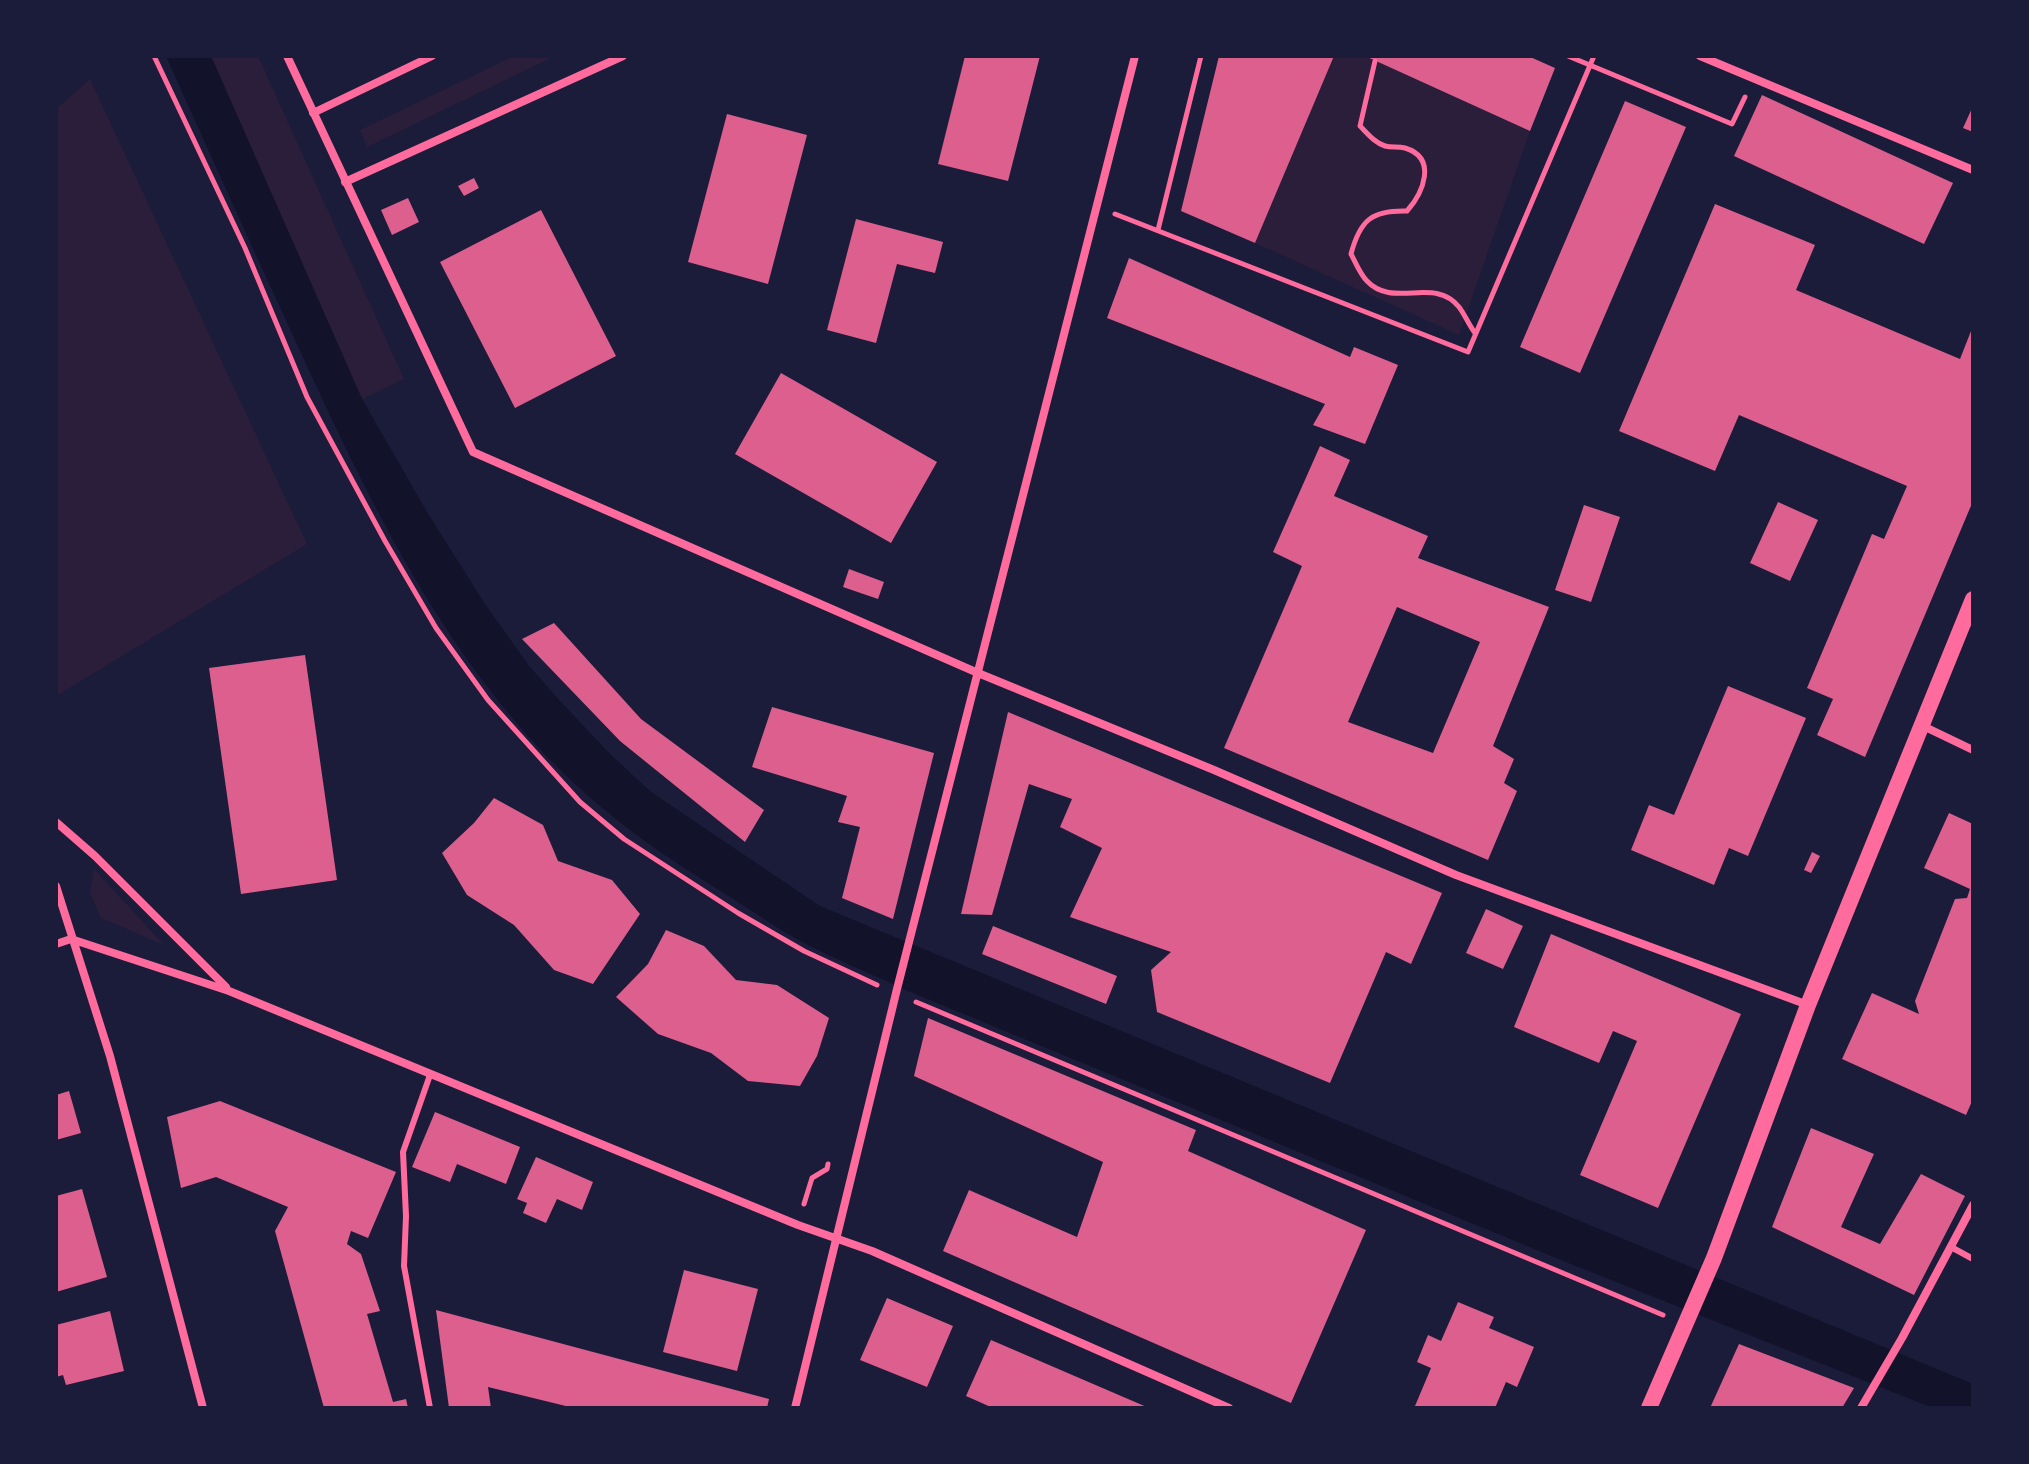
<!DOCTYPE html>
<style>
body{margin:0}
#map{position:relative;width:2029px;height:1464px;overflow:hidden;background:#1b1b3a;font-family:Poppins,sans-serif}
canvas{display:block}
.frame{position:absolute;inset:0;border:58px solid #1b1b3a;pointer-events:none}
</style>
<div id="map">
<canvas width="2029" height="1464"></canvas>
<div class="frame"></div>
</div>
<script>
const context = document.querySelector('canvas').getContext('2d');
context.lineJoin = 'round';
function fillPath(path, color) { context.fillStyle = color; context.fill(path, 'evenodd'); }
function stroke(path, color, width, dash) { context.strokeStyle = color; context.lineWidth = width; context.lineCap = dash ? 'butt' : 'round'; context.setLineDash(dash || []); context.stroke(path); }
const green = new Path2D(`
 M 211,56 L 258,56 L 404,379 L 362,399 Z
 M 514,56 L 555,56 L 367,147 L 360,130 Z
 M 1334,56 L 1365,56 L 1530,131 L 1459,335 L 1255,243 Z
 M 90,79 L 307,544 L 56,696 L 56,109 Z
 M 94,869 L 164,945 L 101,918 L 90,893 Z`);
const water = new Path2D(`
 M 166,56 L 211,56 L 362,399 L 427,512 L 483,601 L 529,666 L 560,701 L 610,754 L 651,792 L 820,906 L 1973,1384 L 1973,1408 L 1933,1408 L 1561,1260 L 908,991 C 874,975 839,961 806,944 C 783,932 760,916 738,902 C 685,869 633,836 586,794 C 454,676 375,514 302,355 C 256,256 211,156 166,56 Z`);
const building = new Path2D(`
 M 965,56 L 1040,56 L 1008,181 L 938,164 Z
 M 1219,56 L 1334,56 L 1255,243 L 1181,211 Z
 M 1365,56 L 1528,56 L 1555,68 L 1530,131 Z
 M 1762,95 L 1953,183 L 1924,244 L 1734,156 Z
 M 1625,101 L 1686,127 L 1580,373 L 1520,347 Z
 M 1973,106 L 1973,132 L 1963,128 Z
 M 727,114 L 807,135 L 768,284 L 688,262 Z
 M 474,178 L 479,188 L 464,196 L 458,186 Z
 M 408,198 L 419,222 L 392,235 L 381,210 Z
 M 1715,204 L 1815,245 L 1796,290 L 1960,359 L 1973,326 L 1973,501 L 1865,757 L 1817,735 L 1833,699 L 1807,688 L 1872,534 L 1884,539 L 1907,486 L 1739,415 L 1715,471 L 1619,431 Z
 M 541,210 L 616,356 L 515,408 L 440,262 Z
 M 856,219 L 943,242 L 935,273 L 897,264 L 876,343 L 827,330 Z
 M 1129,258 L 1350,357 L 1354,347 L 1398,365 L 1365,444 L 1313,425 L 1325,404 L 1107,318 Z
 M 781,373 L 937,462 L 891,543 L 735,454 Z
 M 1320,446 L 1350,460 L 1334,496 L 1428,536 L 1418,558 L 1549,607 L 1493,746 L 1514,759 L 1504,783 L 1517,791 L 1488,860 L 1224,748 L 1302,566 L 1273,552 ZM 1397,607 L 1480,642 L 1433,753 L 1348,722 Z
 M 1778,502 L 1818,520 L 1790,581 L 1750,563 Z
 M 1584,505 L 1620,517 L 1591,602 L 1555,590 Z
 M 849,569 L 884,582 L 878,599 L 843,587 Z
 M 554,623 L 641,719 L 764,810 L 745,842 L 620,741 L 522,639 Z
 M 305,655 L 337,880 L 241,894 L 209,668 Z
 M 1728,686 L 1806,718 L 1748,856 L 1729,848 L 1714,885 L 1631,850 L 1649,805 L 1674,815 Z
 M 772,707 L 934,753 L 893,919 L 842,898 L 860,827 L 838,822 L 847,796 L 752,767 Z
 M 1008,712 L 1442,893 L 1411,964 L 1386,952 L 1330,1083 L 1157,1012 L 1151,970 L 1171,952 L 1070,917 L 1102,848 L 1060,827 L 1072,799 L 1029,784 L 992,915 L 961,914 Z
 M 494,798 L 543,825 L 558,861 L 612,880 L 640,914 L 593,984 L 554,970 L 514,925 L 467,895 L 442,853 L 474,823 Z
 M 1949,813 L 1973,824 L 1973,1099 L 1966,1115 L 1842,1059 L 1872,993 L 1919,1014 L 1915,1001 L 1955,899 L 1967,898 L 1970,889 L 1924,868 Z
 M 1812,852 L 1820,856 L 1811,873 L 1804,870 Z
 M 1486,909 L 1523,926 L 1503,969 L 1466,953 Z
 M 993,926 L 1117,976 L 1106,1004 L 982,954 Z
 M 666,930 L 704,946 L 736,980 L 777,985 L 829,1018 L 817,1056 L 800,1086 L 748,1081 L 711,1053 L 658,1034 L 616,997 L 648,964 Z
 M 1551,934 L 1741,1014 L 1658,1208 L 1580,1175 L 1637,1041 L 1613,1031 L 1599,1063 L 1514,1027 Z
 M 928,1018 L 1196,1130 L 1188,1151 L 1366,1230 L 1291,1403 L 943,1251 L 969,1190 L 1077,1237 L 1103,1162 L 914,1076 Z
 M 69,1091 L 81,1133 L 56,1140 L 56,1095 Z
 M 220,1101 L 396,1172 L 368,1238 L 351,1231 L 347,1244 L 361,1254 L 380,1311 L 367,1314 L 393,1402 L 406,1399 L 408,1408 L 324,1408 L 275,1231 L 288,1207 L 216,1177 L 181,1188 L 167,1117 Z
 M 435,1112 L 520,1147 L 506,1184 L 457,1164 L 450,1182 L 412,1167 Z
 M 1811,1128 L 1874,1154 L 1841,1227 L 1880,1244 L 1921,1174 L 1965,1196 L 1914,1295 L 1772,1227 Z
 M 536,1157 L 593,1182 L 582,1210 L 557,1199 L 546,1223 L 523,1213 L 527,1203 L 517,1199 Z
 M 82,1189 L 107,1277 L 56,1292 L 56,1196 Z
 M 684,1270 L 758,1289 L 737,1371 L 663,1352 Z
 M 887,1298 L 953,1326 L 927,1387 L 860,1360 Z
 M 1458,1302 L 1494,1317 L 1489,1328 L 1534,1347 L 1517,1387 L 1506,1382 L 1495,1408 L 1418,1408 L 1415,1406 L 1431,1368 L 1417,1362 L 1428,1335 L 1441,1341 Z
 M 436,1310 L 769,1399 L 767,1408 L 574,1408 L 488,1387 L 491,1408 L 449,1408 Z
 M 110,1311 L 124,1371 L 66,1385 L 63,1375 L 56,1377 L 56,1325 Z
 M 991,1340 L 1149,1408 L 993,1408 L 966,1396 Z
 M 1739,1344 L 1854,1388 L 1842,1408 L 1710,1408 Z`);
const path = new Path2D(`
 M 154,56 L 245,248 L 307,397 L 385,541 L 436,628 L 488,700 L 580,802 L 624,839 L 738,913 L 804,951 L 877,985
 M 1568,56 L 1732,124 L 1745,97
 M 1375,61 L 1360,126 C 1368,134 1375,143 1385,146 C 1392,148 1398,146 1405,148 C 1438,158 1423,193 1407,211 C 1372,210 1360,220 1351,254 C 1356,263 1360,274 1367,281 C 1393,309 1435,276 1459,307 C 1465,315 1469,325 1475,333
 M 1115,214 L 1468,352 L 1594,56
 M 1158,230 L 1201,56
 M 916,1002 L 1663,1315
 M 804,1204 L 812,1178 L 827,1169 L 828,1164`);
const service = new Path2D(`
 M 1951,1247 L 1973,1259
 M 430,1408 L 404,1266 L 406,1216 L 403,1152 L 430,1075`);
const minor = new Path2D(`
 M 287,56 L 473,452 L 978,673 L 1214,770 L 1456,875 L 1808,1005
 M 1700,56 L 1973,170
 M 313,113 L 432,56
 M 345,182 L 623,56
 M 1923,726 L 1973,750
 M 56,822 L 95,856 L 226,987
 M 56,886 L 110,1056 L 203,1408
 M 56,944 L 71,939 L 229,991 L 798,1225 L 872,1251 L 1229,1408
 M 795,1408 L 897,989 L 1135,56
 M 1861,1408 L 1902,1338 L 1973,1205`);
const secondary = new Path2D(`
 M 1649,1408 L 1714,1258 L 1808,1005 L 1973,599`);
fillPath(green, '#2a1e3b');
fillPath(water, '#12122b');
fillPath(building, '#dd5f8e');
stroke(path, '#ff6b9d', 5);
stroke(service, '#ff6b9d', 6);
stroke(minor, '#ff6b9d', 8);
stroke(secondary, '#ff6b9d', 16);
</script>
